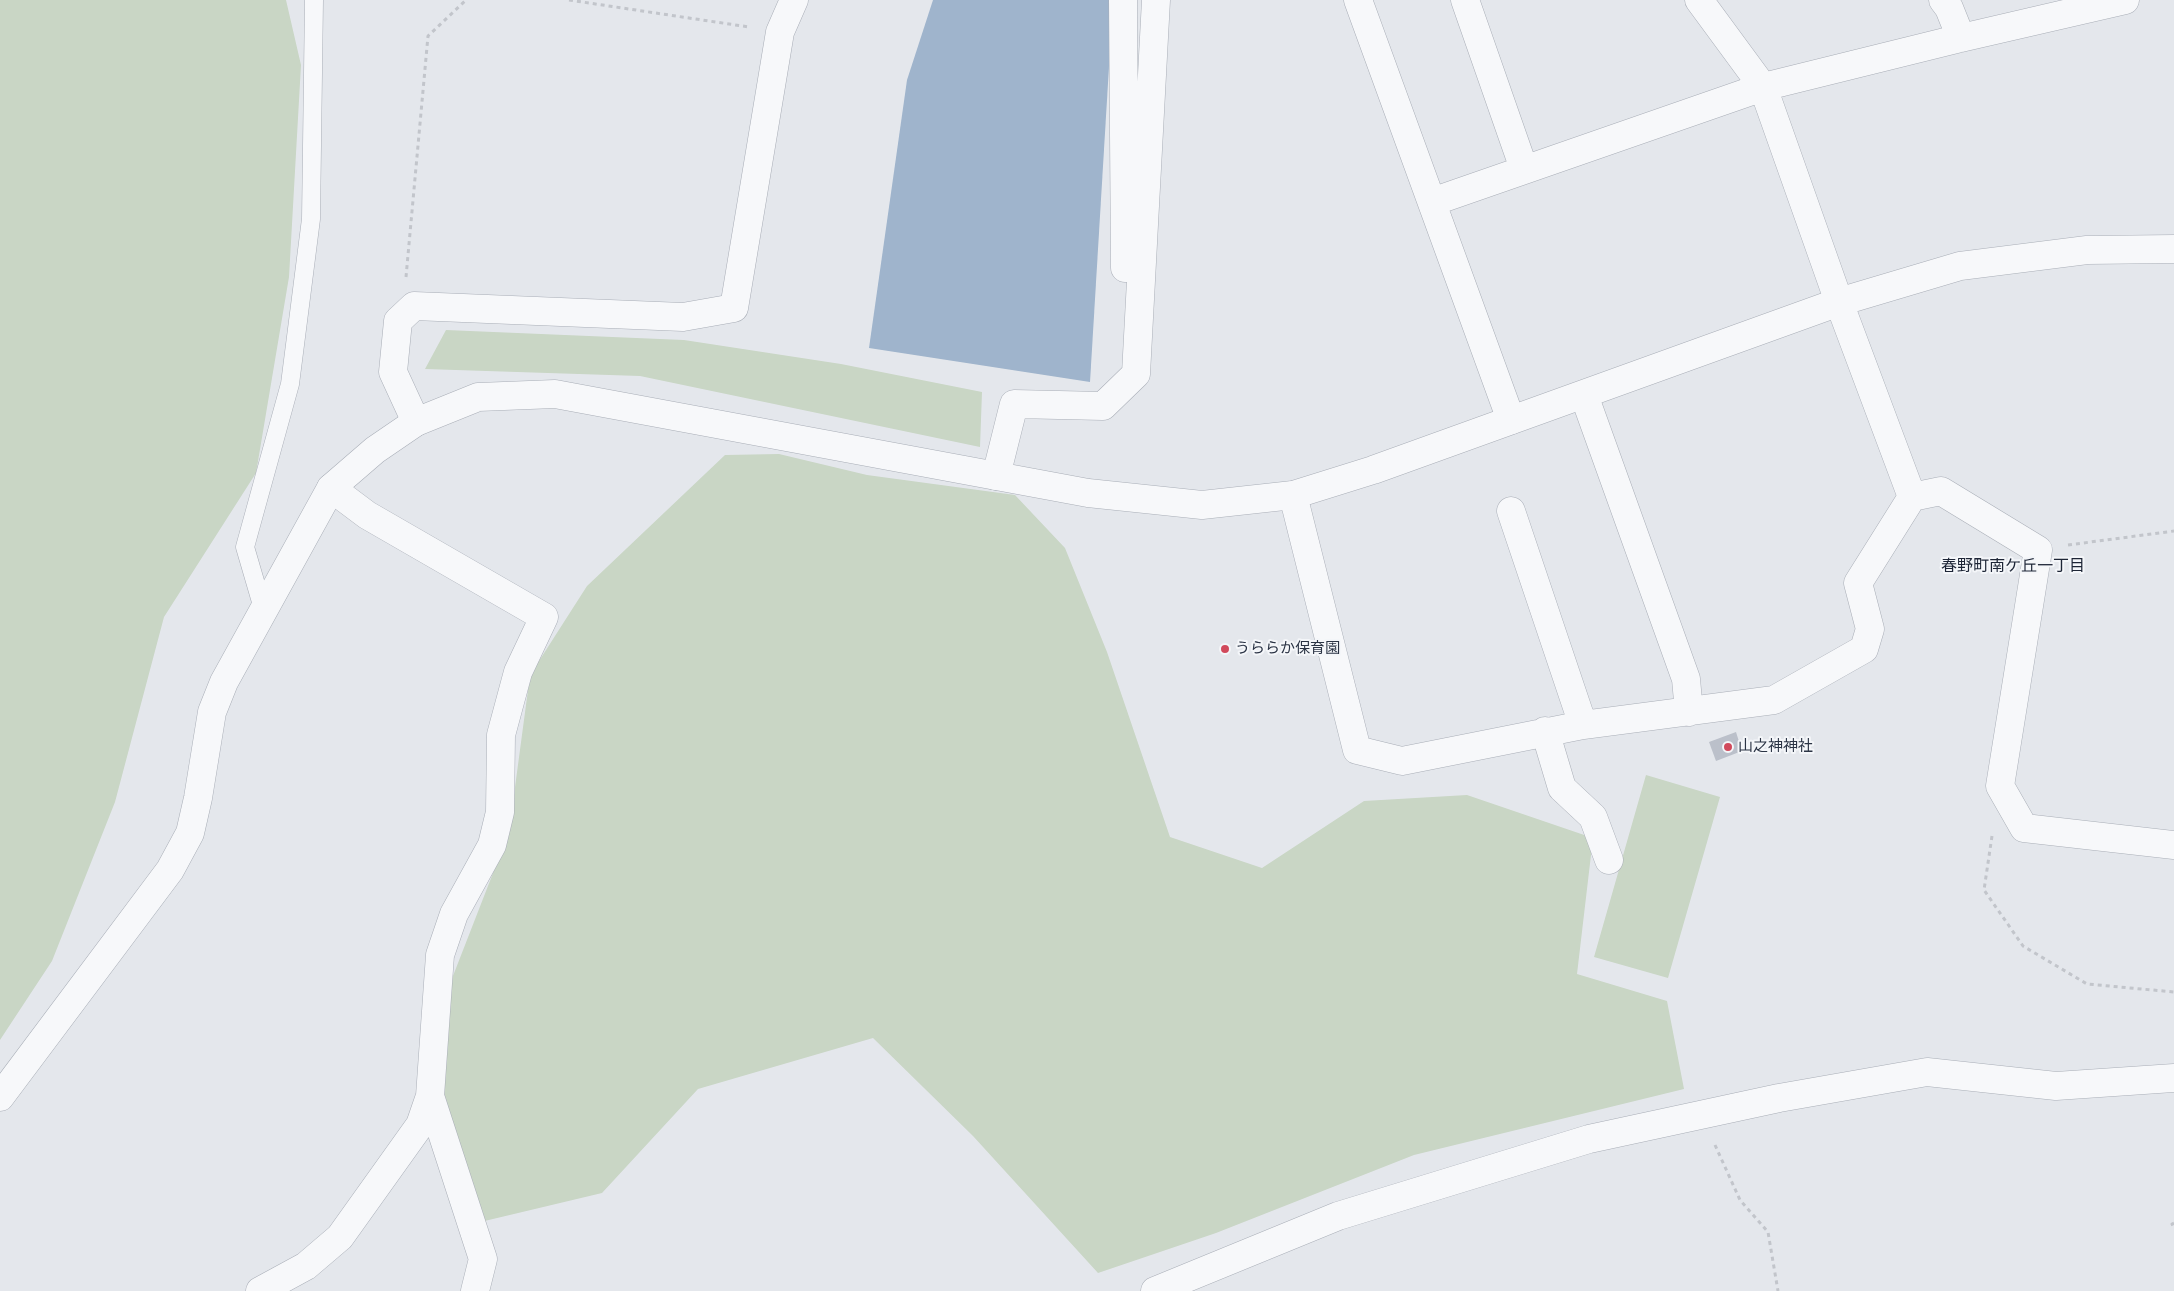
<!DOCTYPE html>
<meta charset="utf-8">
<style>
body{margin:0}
canvas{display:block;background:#e4e7ec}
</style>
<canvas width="2174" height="1291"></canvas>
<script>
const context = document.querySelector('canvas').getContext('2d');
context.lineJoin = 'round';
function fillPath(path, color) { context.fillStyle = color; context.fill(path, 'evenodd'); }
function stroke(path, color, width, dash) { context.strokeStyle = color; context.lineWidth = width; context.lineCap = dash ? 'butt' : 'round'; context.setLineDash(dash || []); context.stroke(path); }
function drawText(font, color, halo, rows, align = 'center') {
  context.font = font + ' "Roboto Condensed","Noto Sans JP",sans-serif'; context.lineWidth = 4; context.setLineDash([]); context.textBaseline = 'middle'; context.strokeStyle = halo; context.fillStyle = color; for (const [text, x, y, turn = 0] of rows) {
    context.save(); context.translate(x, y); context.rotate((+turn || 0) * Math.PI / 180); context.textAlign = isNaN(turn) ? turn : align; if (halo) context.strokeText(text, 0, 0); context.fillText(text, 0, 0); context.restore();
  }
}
const green = new Path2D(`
 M 0,0 L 286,0 L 301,65 L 289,277 L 256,473 L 164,617 L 115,802 L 52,961 L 0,1040 Z
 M 446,330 L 684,340 L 841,364 L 982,392 L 980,447 L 640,376 L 425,369 Z
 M 779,454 L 867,475 L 1015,495 L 1065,548 L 1107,652 L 1170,837 L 1262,868 L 1364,801 L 1467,795 L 1593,838 L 1577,974 L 1667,1001 L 1684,1089 L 1414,1155 L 1216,1233 L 1098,1273 L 973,1136 L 873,1038 L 698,1089 L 602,1193 L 472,1224 L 442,1133 L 444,999 L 509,832 L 530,675 L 587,586 L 725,455 Z
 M 1646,775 L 1720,797 L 1668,978 L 1594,957 Z`);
const water = new Path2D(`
 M 933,0 L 1113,0 L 1090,382 L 869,348 L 907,80 Z`);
const building = new Path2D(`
 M 1736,732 L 1742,751 L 1716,761 L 1709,742 Z`);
const path = new Path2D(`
 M 569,0 L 749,27
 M 406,277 L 428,36 L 466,0
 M 2068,545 L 2174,531
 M 1992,836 L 1984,890 L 2023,946 L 2087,984 L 2174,992
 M 1715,1145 L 1740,1200 L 1768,1232 L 1778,1291
 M 2174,1223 L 2172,1224 L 2174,1228`);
const service = new Path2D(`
 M 264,612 L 245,547 L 290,384 L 311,219 L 314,0`);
const minor = new Path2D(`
 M 1123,0 L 1125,268
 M 1358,0 L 1511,420
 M 1465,0 L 1524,169
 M 1699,0 L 1763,87 L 1839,302 L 1912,497
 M 1943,0 L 1949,8 L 1961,38
 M 1432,202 L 1763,87 L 1961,38 L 2125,0
 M 1584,395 L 1686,679 L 1689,712
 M 416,422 L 393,372 L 398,321 L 414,306 L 683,317 L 734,308 L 780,32 L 794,0
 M 996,476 L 1014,404 L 1103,406 L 1136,374 L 1156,0
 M 1293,495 L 1357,750 L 1402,761 L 1583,725 L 1774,700 L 1864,649 L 1870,629 L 1858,583 L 1912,497 L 1941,491 L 2038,550 L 2000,786 L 2024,828 L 2174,845
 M 1511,511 L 1583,725
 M 1545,731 L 1562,788 L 1593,817 L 1609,860
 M 430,1096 L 483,1259 L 475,1291
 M 260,1291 L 306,1266 L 340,1237 L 420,1125 L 430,1096 L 440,955 L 454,914 L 492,845 L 500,812 L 501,735 L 518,672 L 544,617 L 367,515 L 331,488
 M 1155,1291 L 1338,1216 L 1589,1139 L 1779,1098 L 1927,1072 L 2056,1086 L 2174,1078`);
const tertiary = new Path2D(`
 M 0,1097 L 170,870 L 190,833 L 198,798 L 212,712 L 224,682 L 331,488 L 375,450 L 416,422 L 478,397 L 555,394 L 1088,493 L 1202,505 L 1293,495 L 1373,470 L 1839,302 L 1960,266 L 2087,250 L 2174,249`);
const markers = [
 [1225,649,5,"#d1495b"],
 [1728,747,5,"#d1495b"]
];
const poiNames = [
 ["うららか保育園",1235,649],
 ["山之神神社",1738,747]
];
const neighbourhoodNames = [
 ["春野町南ケ丘一丁目",2013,567]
];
fillPath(green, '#c9d6c5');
fillPath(water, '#9fb4cc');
fillPath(building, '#bbc0ca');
stroke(service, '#a9aeb7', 19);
stroke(minor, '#a9aeb7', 29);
stroke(tertiary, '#a9aeb7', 29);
stroke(path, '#c2c5cb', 3, [4, 4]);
stroke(service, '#f7f8fa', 18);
stroke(minor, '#f7f8fa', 28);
stroke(tertiary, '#f7f8fa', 28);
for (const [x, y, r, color] of markers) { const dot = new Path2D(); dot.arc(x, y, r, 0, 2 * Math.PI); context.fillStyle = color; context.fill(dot); stroke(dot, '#f4f6f9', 2); }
drawText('15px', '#2b3445', '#f4f6f9', poiNames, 'left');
drawText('16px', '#1d2536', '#f4f6f9', neighbourhoodNames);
</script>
